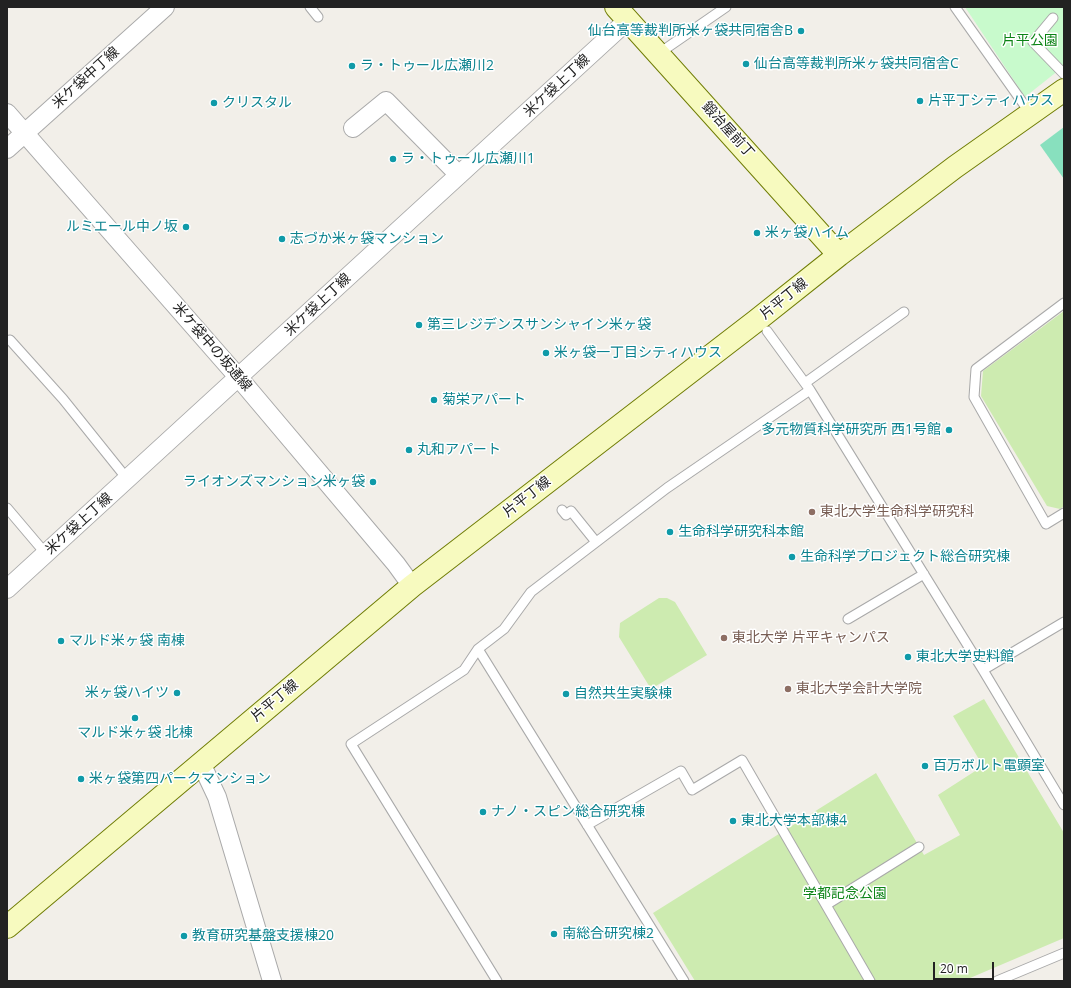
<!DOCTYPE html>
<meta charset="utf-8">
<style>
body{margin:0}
#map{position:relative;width:1071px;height:988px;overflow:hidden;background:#f2efe9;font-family:"Open Sans",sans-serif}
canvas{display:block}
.frame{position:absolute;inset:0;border:8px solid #222;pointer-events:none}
.scale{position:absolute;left:933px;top:962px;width:61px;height:18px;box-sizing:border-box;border:2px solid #222;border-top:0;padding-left:5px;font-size:12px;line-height:14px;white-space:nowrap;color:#222;-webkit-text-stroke:3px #fff;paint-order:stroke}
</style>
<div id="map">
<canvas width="1071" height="988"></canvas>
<div class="frame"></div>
<div class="scale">20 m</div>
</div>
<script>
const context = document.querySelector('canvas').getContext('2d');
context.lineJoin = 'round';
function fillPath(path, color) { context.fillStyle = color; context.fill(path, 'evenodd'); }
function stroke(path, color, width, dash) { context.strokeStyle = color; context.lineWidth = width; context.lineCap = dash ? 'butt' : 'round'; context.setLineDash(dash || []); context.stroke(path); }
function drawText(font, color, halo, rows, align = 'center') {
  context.font = font + ' "Open Sans","Noto Sans JP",sans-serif'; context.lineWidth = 3; context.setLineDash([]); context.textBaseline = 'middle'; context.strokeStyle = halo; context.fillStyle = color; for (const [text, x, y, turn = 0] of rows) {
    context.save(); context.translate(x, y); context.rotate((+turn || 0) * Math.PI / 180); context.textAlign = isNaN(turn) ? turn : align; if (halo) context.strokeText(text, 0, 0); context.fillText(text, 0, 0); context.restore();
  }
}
const grass = new Path2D(`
 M 1064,311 L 1064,506 L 1060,509 L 1047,506 L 981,396 L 983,371 Z
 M 659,598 L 667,598 L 675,602 L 707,655 L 651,689 L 619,637 L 620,623 Z
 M 984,699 L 1064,833 L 1064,938 L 963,981 L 695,981 L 653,913 L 876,773 L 924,855 L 960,835 L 938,795 L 983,766 L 953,716 Z`);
const park = new Path2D(`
 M 965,7 L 1064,7 L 1064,66 L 1025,97 Z`);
const pitch = new Path2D(`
 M 1064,127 L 1064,179 L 1040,145 Z`);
const lane = new Path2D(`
 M 310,7 L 318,17
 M 955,7 L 1030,113
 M 1053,18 L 1033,42 L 1064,74
 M 658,54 L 726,7
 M 1064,303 L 976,369 L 974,397 L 1046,524 L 1064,513
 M 767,331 L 810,390 L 983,670 L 1064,805
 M 10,340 L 63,399 L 128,480
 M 805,383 L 904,312
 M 7,508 L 46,554
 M 562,510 L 566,515 L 571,511 L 596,542
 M 848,619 L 924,574
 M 478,649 L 684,981
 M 983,670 L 1064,622
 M 587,825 L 681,771 L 692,790 L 742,760 L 870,981
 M 826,905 L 919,847
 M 497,981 L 351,744 L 464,670 L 478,649 L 504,629 L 531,592 L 667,488 L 810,390
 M 997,981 L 1064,953`);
const street = new Path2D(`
 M 7,113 L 239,378 L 396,564 L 412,586
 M 353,128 L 386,101 L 459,175
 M 7,149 L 165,7
 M 7,589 L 628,20
 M 201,763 L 217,797 L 272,981`);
const secondary = new Path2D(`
 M 616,7 L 839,255
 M 7,927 L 412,586 L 756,321 L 839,255 L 955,167 L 1064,90`);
const markers = [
 [801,31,4,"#0f9aa8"],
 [746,64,4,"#0f9aa8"],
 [352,66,4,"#0f9aa8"],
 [920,101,4,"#0f9aa8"],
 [214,103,4,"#0f9aa8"],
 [393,159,4,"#0f9aa8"],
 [186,227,4,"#0f9aa8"],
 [757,233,4,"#0f9aa8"],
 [282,239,4,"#0f9aa8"],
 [419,325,4,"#0f9aa8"],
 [546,353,4,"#0f9aa8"],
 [434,400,4,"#0f9aa8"],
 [949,430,4,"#0f9aa8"],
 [409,450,4,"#0f9aa8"],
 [373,482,4,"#0f9aa8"],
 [812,512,4,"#8d6e63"],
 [670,532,4,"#0f9aa8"],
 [792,557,4,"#0f9aa8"],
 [724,638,4,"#8d6e63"],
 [61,641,4,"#0f9aa8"],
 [908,657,4,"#0f9aa8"],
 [788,689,4,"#8d6e63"],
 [177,693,4,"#0f9aa8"],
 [566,694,4,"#0f9aa8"],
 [135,718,4,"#0f9aa8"],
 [925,766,4,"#0f9aa8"],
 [81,779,4,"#0f9aa8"],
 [483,812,4,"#0f9aa8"],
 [733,821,4,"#0f9aa8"],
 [554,934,4,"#0f9aa8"],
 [184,936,4,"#0f9aa8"]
];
const cultureNames = [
 ["仙台高等裁判所米ヶ袋共同宿舎B",793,31,"right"],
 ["仙台高等裁判所米ヶ袋共同宿舎C",754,64],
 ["ラ・トゥール広瀬川2",360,66],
 ["片平丁シティハウス",928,101],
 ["クリスタル",222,103],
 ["ラ・トゥール広瀬川1",401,159],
 ["ルミエール中ノ坂",178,227,"right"],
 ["米ヶ袋ハイム",765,233],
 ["志づか米ヶ袋マンション",290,239],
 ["第三レジデンスサンシャイン米ヶ袋",427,325],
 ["米ヶ袋一丁目シティハウス",554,353],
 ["菊栄アパート",442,400],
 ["多元物質科学研究所 西1号館",941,430,"right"],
 ["丸和アパート",417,450],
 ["ライオンズマンション米ヶ袋",365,482,"right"],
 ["生命科学研究科本館",678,532],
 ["生命科学プロジェクト総合研究棟",800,557],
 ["マルド米ヶ袋 南棟",69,641],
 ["東北大学史料館",916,657],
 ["米ヶ袋ハイツ",169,693,"right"],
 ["自然共生実験棟",574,694],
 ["マルド米ヶ袋 北棟",135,733,"center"],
 ["百万ボルト電顕室",933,766],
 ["米ヶ袋第四パークマンション",89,779],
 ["ナノ・スピン総合研究棟",491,812],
 ["東北大学本部棟4",741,821],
 ["南総合研究棟2",562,934],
 ["教育研究基盤支援棟20",192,936]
];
const parkNames = [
 ["片平公園",1030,41],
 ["学都記念公園",845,894]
];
const streetNames = [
 ["米ケ袋中丁線",86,78,-42],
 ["米ケ袋上丁線",557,86,-43],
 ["鍛冶屋前丁",728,130,48],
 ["片平丁線",784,299,-39],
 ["米ケ袋上丁線",318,305,-43],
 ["米ケ袋中の坂通線",212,347,49],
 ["片平丁線",527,497,-38],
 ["米ケ袋上丁線",79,524,-42],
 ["片平丁線",275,701,-40]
];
const educationNames = [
 ["東北大学生命科学研究科",820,512],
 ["東北大学 片平キャンパス",732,638],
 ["東北大学会計大学院",796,689]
];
fillPath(grass, '#cdebb0');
fillPath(park, '#c8facc');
fillPath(pitch, '#88e0be');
stroke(lane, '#a9a9a9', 11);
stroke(street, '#a9a9a9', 20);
stroke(secondary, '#707d05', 24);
stroke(lane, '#fff', 9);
stroke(street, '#fff', 18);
stroke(secondary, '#f7fabf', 22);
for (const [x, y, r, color] of markers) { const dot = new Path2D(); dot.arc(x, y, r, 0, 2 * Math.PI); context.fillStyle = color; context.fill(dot); stroke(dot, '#fff', 1.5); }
drawText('14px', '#0d838f', '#fff', cultureNames, 'left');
drawText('14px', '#0c8416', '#fff', parkNames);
drawText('14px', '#222', '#fff', streetNames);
drawText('14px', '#785e54', '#fff', educationNames, 'left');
</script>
